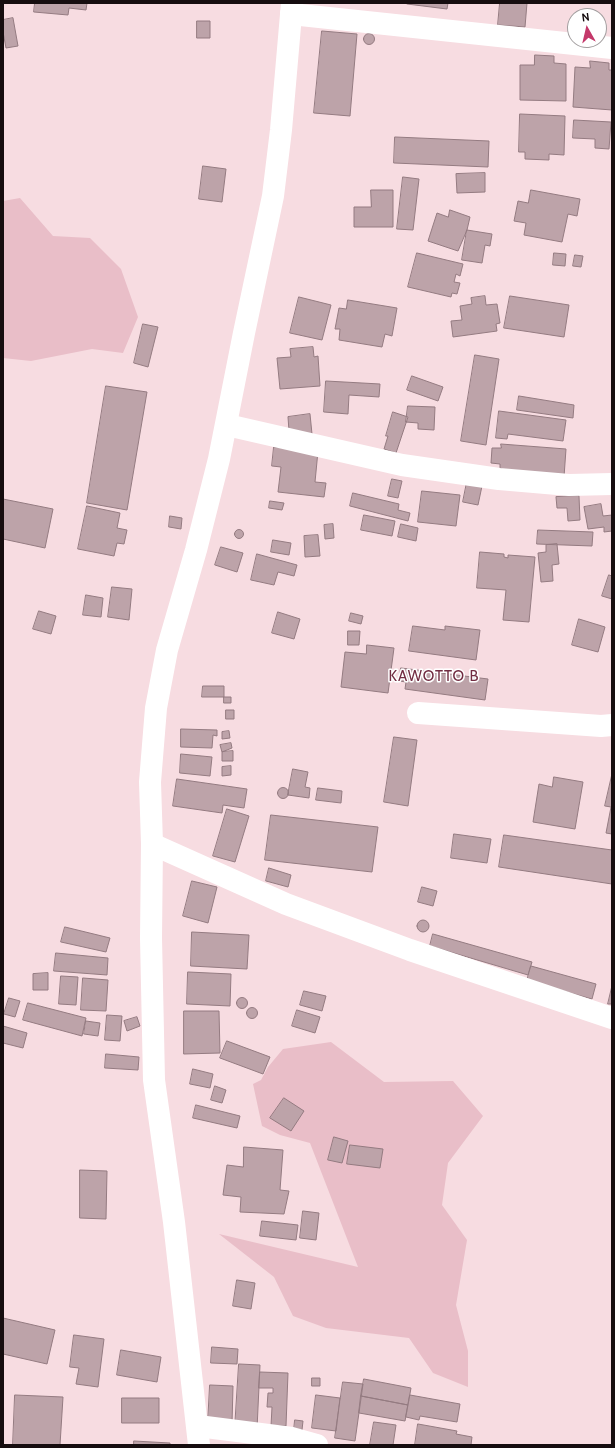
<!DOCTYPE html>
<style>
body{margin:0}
#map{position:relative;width:615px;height:1448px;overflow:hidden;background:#f7dce1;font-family:Cabin,sans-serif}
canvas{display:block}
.frame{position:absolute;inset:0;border:4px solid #160d0f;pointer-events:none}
.north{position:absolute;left:567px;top:8px;width:40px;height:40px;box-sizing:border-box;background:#fff;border:1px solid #a29e9f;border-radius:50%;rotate:352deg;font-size:11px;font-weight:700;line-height:16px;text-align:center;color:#160d0f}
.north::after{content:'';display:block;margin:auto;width:14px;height:18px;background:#c4386a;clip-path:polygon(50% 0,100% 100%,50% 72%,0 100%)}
</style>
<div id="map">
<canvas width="615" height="1448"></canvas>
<div class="frame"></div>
<div class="north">N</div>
</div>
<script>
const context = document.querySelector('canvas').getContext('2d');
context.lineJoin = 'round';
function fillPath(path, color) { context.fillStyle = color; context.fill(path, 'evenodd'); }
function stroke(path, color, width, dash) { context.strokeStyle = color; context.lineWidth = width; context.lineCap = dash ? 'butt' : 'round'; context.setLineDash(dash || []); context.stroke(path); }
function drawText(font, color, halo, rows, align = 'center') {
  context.font = font + ' Cabin,sans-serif'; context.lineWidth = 3; context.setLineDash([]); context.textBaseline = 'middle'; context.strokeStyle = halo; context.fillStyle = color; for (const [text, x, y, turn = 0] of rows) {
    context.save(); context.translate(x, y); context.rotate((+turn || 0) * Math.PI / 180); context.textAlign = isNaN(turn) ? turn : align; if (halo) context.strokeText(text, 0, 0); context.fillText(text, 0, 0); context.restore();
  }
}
const green = new Path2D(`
 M 20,198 L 53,236 L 90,238 L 121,269 L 138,317 L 123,353 L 92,349 L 31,361 L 3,358 L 3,201 Z
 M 331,1042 L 384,1082 L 453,1081 L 483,1116 L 448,1163 L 442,1205 L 467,1240 L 456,1305 L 468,1351 L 468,1387 L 433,1373 L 409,1338 L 326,1328 L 293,1316 L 274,1277 L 219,1234 L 358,1267 L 310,1143 L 280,1135 L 262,1126 L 253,1084 L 261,1080 L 268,1067 L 283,1049 Z`);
const building = new Path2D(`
 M 35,3 L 87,3 L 86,10 L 69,8 L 68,15 L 34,12 Z
 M 407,3 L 448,3 L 447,9 L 407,4 Z
 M 500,3 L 527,3 L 525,27 L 498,25 Z
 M 13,18 L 18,46 L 6,48 L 3,32 L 3,20 Z
 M 197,21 L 210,21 L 210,38 L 197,38 Z
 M 322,31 L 357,34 L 350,116 L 314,113 Z
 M363.5 39a5.5 5.5 0 1 1 11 0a5.5 5.5 0 1 1-11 0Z
 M 535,55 L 554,56 L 554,63 L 566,64 L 566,101 L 520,100 L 520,65 L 534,65 Z
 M 590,61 L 609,63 L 609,70 L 612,70 L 612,110 L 573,107 L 575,67 L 590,68 Z
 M 520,114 L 565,116 L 564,155 L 549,154 L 549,160 L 525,159 L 525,152 L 519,152 Z
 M 574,120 L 611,122 L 609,149 L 595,148 L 595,139 L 573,138 Z
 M 395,137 L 489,141 L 488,167 L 394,163 Z
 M 203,166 L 226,169 L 222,202 L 199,199 Z
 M 485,173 L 485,192 L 457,193 L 456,174 Z
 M 403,177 L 419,179 L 413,230 L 397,229 Z
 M 371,190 L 393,190 L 393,227 L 354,227 L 354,207 L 371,207 Z
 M 531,190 L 580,199 L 577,216 L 568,214 L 562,242 L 524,235 L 526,223 L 514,221 L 518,201 L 528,203 Z
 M 450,210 L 470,217 L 467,230 L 458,251 L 428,241 L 437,213 L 448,217 Z
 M 467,230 L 492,234 L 490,246 L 485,245 L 482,263 L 462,260 Z
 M 417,253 L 463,264 L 460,276 L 456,274 L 454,282 L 460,283 L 457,294 L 452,293 L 451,297 L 408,287 Z
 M 554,253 L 566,254 L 565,266 L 553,265 Z
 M 575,255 L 583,256 L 581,267 L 573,266 Z
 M 485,296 L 486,305 L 497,304 L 500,323 L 496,324 L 497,331 L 453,337 L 451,321 L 462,320 L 460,306 L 472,304 L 471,298 Z
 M 510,296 L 569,305 L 564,337 L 504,328 Z
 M 299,297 L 331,305 L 322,340 L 290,333 Z
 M 348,300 L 397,308 L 392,336 L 385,334 L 382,347 L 339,340 L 340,329 L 335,329 L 339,308 L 346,309 Z
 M 143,324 L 158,327 L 148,367 L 134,363 Z
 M 313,347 L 314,357 L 318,356 L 320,386 L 280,389 L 277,358 L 291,357 L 290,349 Z
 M 475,355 L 499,359 L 486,445 L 461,441 Z
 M 412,376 L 443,387 L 438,401 L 407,390 Z
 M 326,381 L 380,384 L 379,397 L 349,395 L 348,414 L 324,412 Z
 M 106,386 L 147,392 L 127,510 L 87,503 Z
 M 519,396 L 574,405 L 573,418 L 517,410 Z
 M 408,406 L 435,407 L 434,430 L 418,429 L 418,423 L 406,422 Z
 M 499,411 L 566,420 L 563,441 L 508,434 L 507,439 L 496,438 Z
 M 393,412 L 408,417 L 396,453 L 384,449 L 388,436 L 386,436 Z
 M 310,414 L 312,434 L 289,431 L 288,417 Z
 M 501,444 L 566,449 L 564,477 L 500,472 L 500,464 L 491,463 L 492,448 L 501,448 Z
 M 274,447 L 318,451 L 315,482 L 326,483 L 324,497 L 278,492 L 281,467 L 272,466 Z
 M 392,479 L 402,481 L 398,498 L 388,496 Z
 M 467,482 L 482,486 L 478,505 L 463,502 Z
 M 422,491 L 460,495 L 456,526 L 418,522 Z
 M 353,493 L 399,504 L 398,510 L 410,513 L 408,521 L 350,506 Z
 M 579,496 L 580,520 L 568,521 L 567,508 L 557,508 L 556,497 Z
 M 3,499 L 53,509 L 45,548 L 3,539 Z
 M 270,501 L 284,503 L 282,510 L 269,508 Z
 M 601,504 L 603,516 L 612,515 L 612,531 L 604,532 L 604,527 L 588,529 L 584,507 Z
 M 87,506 L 120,513 L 117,528 L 127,530 L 124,544 L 117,543 L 114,556 L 78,549 Z
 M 364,515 L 395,521 L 392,536 L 361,530 Z
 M 170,516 L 182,518 L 181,529 L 169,527 Z
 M 333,524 L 334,538 L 325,539 L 324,525 Z
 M 401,524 L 418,528 L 416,541 L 398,537 Z
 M234.5 534a4.5 4.5 0 1 1 9 0a4.5 4.5 0 1 1-9 0Z
 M 538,530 L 593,532 L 592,546 L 537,544 Z
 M 318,535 L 320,556 L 305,557 L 304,536 Z
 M 273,540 L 291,543 L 289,555 L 271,552 Z
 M 557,544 L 559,564 L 552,565 L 553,581 L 541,582 L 538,553 L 546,552 L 546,545 Z
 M 221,547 L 243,553 L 237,572 L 215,565 Z
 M 480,552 L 504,554 L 504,557 L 508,558 L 508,555 L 535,557 L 529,622 L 503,620 L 506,590 L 477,588 Z
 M 257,554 L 297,565 L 294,576 L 278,572 L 274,585 L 251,580 Z
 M 609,575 L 612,576 L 612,599 L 602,596 Z
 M 112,587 L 132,589 L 129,620 L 108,617 Z
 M 86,595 L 103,598 L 101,617 L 83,615 Z
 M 39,611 L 56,616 L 51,634 L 33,629 Z
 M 278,612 L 300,619 L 294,639 L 272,633 Z
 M 351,613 L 363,616 L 361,624 L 349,621 Z
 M 579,619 L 605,627 L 598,652 L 572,645 Z
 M 413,626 L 445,630 L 445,626 L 480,630 L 476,660 L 409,651 Z
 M 348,631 L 360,631 L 359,645 L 348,645 Z
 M 367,645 L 394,648 L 388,693 L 341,687 L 345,652 L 366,654 Z
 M 401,668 L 488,679 L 485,700 L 405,689 L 406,682 L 399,681 Z
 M 203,686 L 224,686 L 224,697 L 202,697 Z
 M 224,697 L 231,697 L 231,703 L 224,703 Z
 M 226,710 L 234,710 L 234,719 L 226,719 Z
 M 181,729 L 217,730 L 217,736 L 213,735 L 212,748 L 181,747 Z
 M 229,731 L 230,738 L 222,739 L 222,732 Z
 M 394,737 L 417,740 L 408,806 L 384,802 Z
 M 231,743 L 232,748 L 222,752 L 220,745 Z
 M 233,751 L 233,761 L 222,761 L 222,752 Z
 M 181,754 L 212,757 L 210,776 L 180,773 Z
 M 231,766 L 231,775 L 222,776 L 222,767 Z
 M 293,769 L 308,772 L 305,787 L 310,788 L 309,798 L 288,795 Z
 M 612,774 L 612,834 L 606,833 L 611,807 L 605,806 Z
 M 554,777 L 583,782 L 575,829 L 533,822 L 539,784 L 552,787 Z
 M 177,779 L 247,789 L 244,808 L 223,805 L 222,813 L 173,806 Z
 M277.5 793a5.5 5.5 0 1 1 11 0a5.5 5.5 0 1 1-11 0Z
 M 318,788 L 342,791 L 341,803 L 316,800 Z
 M 227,809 L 249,816 L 235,862 L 213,856 Z
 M 271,815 L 378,827 L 372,872 L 265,860 Z
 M 454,834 L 491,839 L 487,863 L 451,858 Z
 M 504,835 L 612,850 L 612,884 L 499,867 Z
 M 269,868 L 291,875 L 288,887 L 266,881 Z
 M 192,881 L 217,887 L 208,923 L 183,916 Z
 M 422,887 L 437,891 L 433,906 L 418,902 Z
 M417 926a6 6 0 1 1 12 0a6 6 0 1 1-12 0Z
 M 65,927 L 110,938 L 106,952 L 61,942 Z
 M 192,932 L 249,935 L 247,969 L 191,966 Z
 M 433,934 L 532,962 L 528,975 L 430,946 Z
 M 56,953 L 108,958 L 107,975 L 54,971 Z
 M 531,966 L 596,984 L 592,999 L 527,981 Z
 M 188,972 L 231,974 L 230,1006 L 187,1004 Z
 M 48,973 L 48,990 L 33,990 L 33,974 Z
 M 61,976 L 78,977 L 76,1005 L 59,1004 Z
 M 83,978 L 108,980 L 106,1011 L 81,1010 Z
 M 612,986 L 612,1004 L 608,1004 Z
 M 304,991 L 326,996 L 322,1011 L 300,1005 Z
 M236.5 1003a5.5 5.5 0 1 1 11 0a5.5 5.5 0 1 1-11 0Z
 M 9,998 L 20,1001 L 15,1017 L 4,1014 Z
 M 28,1003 L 86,1018 L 82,1036 L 23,1020 Z
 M246.5 1013a5.5 5.5 0 1 1 11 0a5.5 5.5 0 1 1-11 0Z
 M 297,1010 L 320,1017 L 315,1033 L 292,1026 Z
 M 184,1011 L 219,1011 L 220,1053 L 184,1054 Z
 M 107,1015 L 122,1016 L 120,1041 L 105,1040 Z
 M 137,1017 L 140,1026 L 127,1031 L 124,1021 Z
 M 86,1021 L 100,1023 L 98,1036 L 84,1034 Z
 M 3,1026 L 27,1033 L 23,1048 L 3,1043 Z
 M 227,1041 L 270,1057 L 263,1074 L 220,1058 Z
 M 106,1054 L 139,1057 L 138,1070 L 105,1068 Z
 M 193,1069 L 213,1074 L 210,1088 L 190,1084 Z
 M 215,1086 L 226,1090 L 222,1103 L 211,1100 Z
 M 284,1098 L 304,1111 L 291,1131 L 270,1118 Z
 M 196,1105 L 240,1116 L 237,1128 L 193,1118 Z
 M 334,1137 L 348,1141 L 342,1163 L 328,1160 Z
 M 350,1145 L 383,1149 L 380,1168 L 347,1164 Z
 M 244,1147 L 283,1150 L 280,1190 L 289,1191 L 284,1214 L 240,1212 L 241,1197 L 223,1195 L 227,1165 L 243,1167 Z
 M 80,1170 L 107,1171 L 106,1219 L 80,1218 Z
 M 303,1211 L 319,1213 L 316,1240 L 300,1238 Z
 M 262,1221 L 298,1225 L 296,1240 L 260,1236 Z
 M 237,1280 L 255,1283 L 251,1309 L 233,1306 Z
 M 3,1318 L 55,1330 L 47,1364 L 3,1354 Z
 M 74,1335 L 104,1339 L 98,1387 L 76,1384 L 79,1368 L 70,1367 Z
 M 212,1347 L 238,1349 L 237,1364 L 211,1363 Z
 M 121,1350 L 161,1357 L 157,1382 L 117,1375 Z
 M 239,1364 L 260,1365 L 257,1429 L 235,1428 Z
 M 260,1372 L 288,1373 L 286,1426 L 271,1426 L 272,1407 L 267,1407 L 268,1393 L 273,1393 L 273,1388 L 259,1388 Z
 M 312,1378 L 320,1378 L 320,1386 L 312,1386 Z
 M 364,1379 L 411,1388 L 408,1405 L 361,1396 Z
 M 343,1382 L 363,1384 L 355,1441 L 335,1438 Z
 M 210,1385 L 233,1386 L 232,1424 L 208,1423 Z
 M 15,1395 L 63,1397 L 60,1445 L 13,1445 Z
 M 316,1395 L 340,1398 L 336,1431 L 312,1428 Z
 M 410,1395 L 460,1404 L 457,1422 L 420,1416 L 419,1420 L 406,1417 Z
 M 361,1396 L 408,1405 L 405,1421 L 359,1413 Z
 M 122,1398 L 159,1398 L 159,1423 L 122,1423 Z
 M 295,1420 L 303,1421 L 302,1430 L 294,1430 Z
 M 374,1422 L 396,1425 L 393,1445 L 370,1445 Z
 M 418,1424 L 457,1431 L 456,1434 L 472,1437 L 471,1445 L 415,1445 Z
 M 134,1441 L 170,1443 L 170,1445 L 134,1445 Z`);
const street = new Path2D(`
 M 291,14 L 612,48
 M 227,425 L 402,465 L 499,479 L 569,485 L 612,484
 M 418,713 L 601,726 L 612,725
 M 152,844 L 286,904 L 410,950 L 612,1018
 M 198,1426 L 292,1438 L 317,1445`);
const secondary = new Path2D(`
 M 199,1445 L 174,1222 L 154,1080 L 151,938 L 152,844 L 150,782 L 156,708 L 167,650 L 196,550 L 219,459 L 244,333 L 273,196 L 281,130 L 292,3`);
const quarterNames = [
 ["KAWOTTO B",434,677]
];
fillPath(green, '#e9bec8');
fillPath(building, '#bda3a9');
stroke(building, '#947b81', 1);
stroke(street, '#fff', 22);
stroke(secondary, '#fff', 22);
context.letterSpacing = '1px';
drawText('15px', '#722d42', '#fff', quarterNames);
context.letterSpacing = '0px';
</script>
